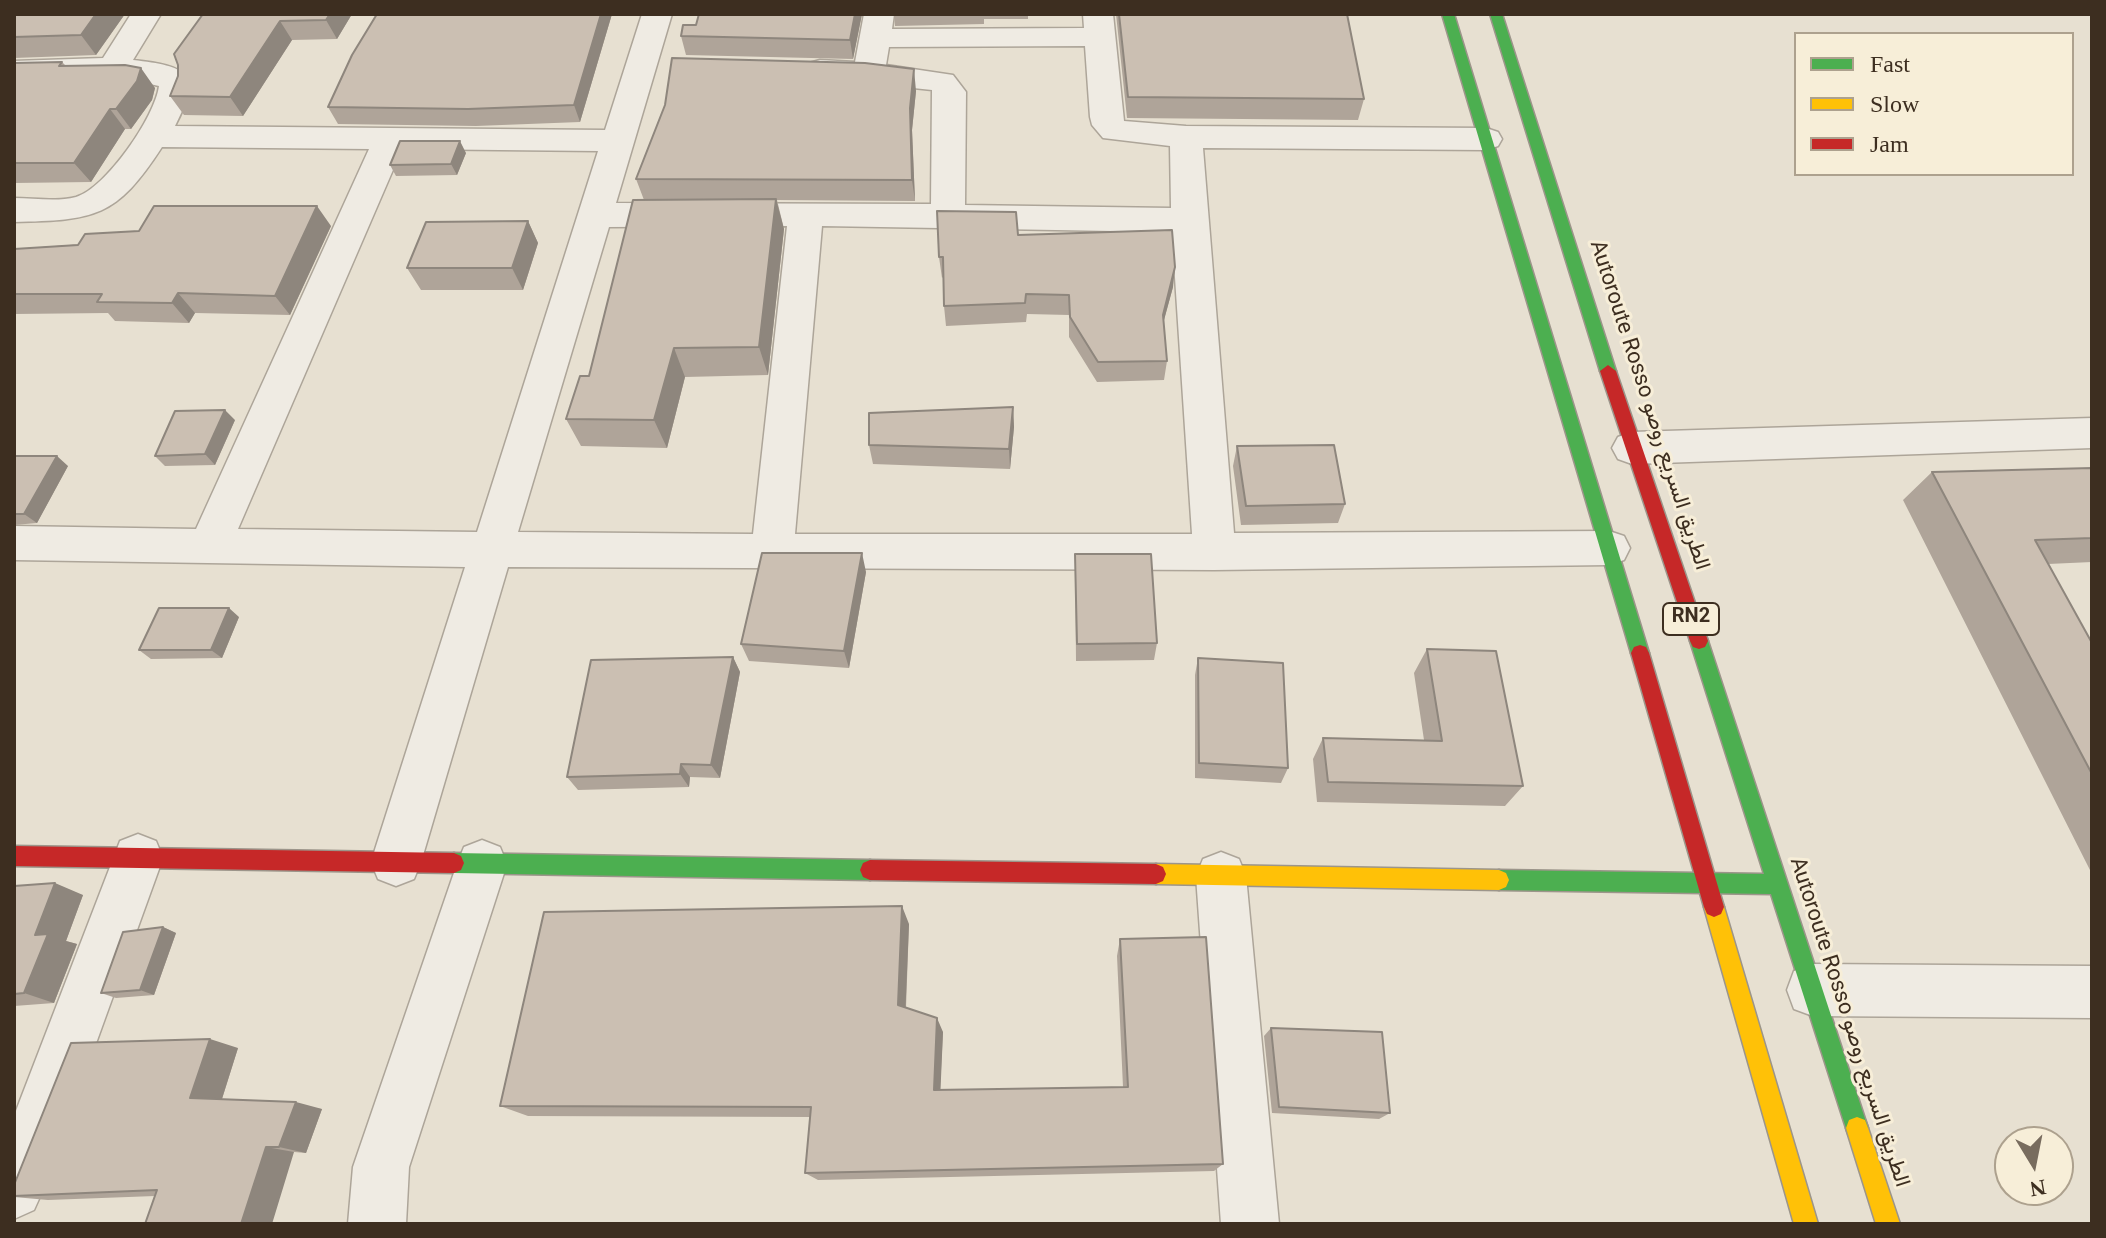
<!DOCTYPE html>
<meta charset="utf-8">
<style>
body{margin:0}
#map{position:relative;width:2106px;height:1238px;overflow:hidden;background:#e7e0d1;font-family:Georgia,serif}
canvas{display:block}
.frame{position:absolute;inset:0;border:16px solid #3d2e20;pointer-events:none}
.legend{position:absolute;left:1794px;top:32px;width:280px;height:144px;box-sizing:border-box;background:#f7eed8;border:2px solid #ada18e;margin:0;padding:10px 14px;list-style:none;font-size:24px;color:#3d2e20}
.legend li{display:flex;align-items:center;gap:16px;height:40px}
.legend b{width:40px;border:2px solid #ada18e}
.north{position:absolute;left:1994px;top:1126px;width:80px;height:80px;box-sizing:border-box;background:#f7eed8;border:2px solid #ada18e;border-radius:50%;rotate:170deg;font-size:22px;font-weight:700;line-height:32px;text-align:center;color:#3d2e20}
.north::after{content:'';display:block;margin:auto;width:28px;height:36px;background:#786c5e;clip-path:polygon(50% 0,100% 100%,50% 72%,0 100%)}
</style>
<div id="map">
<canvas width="2106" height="1238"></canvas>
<div class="frame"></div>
<ul class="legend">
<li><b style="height:10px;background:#4caf50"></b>Fast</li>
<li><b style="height:10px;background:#ffc107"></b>Slow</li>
<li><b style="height:10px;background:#c62828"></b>Jam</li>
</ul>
<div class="north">N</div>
</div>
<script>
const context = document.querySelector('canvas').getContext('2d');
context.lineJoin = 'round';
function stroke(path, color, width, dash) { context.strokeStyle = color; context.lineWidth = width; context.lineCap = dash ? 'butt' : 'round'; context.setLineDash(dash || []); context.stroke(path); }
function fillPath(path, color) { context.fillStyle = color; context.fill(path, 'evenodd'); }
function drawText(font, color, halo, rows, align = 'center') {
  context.font = font + ' Georgia,Vazirmatn,serif'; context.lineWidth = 6; context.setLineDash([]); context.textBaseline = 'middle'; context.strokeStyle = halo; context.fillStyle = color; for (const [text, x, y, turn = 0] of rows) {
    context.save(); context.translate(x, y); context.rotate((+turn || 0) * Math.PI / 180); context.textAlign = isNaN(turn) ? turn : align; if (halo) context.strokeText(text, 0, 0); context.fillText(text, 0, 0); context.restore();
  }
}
const street = new Path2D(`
 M 131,14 L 161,14 L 133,60 C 187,66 203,73 175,126 L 605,130 L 642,14 L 672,14 L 616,203 L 931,204 L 932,90 L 809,77 L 804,70 L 809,63 L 820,60 L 855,62 L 864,14 L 894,14 L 892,29 L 1084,28 L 1083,14 L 1113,14 L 1124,121 L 1186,126 L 1486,128 L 1498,132 L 1502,139 L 1498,146 L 1486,150 L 1203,148 L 1234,533 L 1609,531 L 1624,536 L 1630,548 L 1624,560 L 1609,565 L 1214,570 L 508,567 L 421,862 L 414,879 L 396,886 L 378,879 L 371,862 L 465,567 L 14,560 L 14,526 L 196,529 L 369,149 L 162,147 C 116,218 95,220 14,222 L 14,198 C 34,198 57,202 76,197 C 106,188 155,117 159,86 L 118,77 L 14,81 L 14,61 L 103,58 ZM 1085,46 L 1090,117 L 1092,125 L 1103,138 L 1170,146 L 1171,208 L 965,205 L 966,92 L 953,75 L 886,65 L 889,47 ZM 402,149 L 598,151 L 477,532 L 238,529 ZM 787,226 L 753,534 L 518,532 L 609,227 ZM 822,226 L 1172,232 L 1192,534 L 795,534 Z
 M 2092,418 L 2092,448 L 1632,464 L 1618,459 L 1612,448 L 1618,437 L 1632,432 Z
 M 138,834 L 156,841 L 163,858 L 43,1190 L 34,1210 L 14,1219 L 14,1116 L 120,841 Z
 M 482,840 L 500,847 L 507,864 L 409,1167 L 406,1224 L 348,1224 L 353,1167 L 457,864 L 464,847 Z
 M 1221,852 L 1239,859 L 1246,876 L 1279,1224 L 1221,1224 L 1196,876 L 1203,859 Z
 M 1813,964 L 2092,966 L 2092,1018 L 1813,1016 L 1794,1009 L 1787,990 L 1794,971 Z`);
const fast = new Path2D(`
 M 1442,14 L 1454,14 L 1649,653 L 1646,659 L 1640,661 L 1634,659 L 1631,653 Z
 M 1490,14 L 1502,14 L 1616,371 L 1614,375 L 1608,377 L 1600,371 Z
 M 1699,633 L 1705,635 L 1708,641 L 1868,1128 L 1865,1136 L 1857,1139 L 1849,1136 L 1846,1128 L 1771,894 L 1499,890 L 1492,887 L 1489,880 L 1492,873 L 1499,870 L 1764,874 L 1690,641 L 1693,635 Z
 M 454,853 L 870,860 L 877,863 L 880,870 L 877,877 L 870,880 L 454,873 L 447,870 L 444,863 L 447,856 Z`);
const slow = new Path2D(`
 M 1156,864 L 1499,870 L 1506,873 L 1509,880 L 1506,887 L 1499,890 L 1156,884 L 1149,881 L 1146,874 L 1149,867 Z
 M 1714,897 L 1721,900 L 1724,907 L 1818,1224 L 1794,1224 L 1704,907 L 1707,900 Z
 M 1857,1117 L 1865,1120 L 1868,1128 L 1900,1224 L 1876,1224 L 1846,1128 L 1849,1120 Z`);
const jam = new Path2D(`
 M 1608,365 L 1616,371 L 1708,641 L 1705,647 L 1699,649 L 1693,647 L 1690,641 L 1600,371 Z
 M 1640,645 L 1646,647 L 1649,653 L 1724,907 L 1721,914 L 1714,917 L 1707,914 L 1704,907 L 1631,653 L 1634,647 Z
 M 14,846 L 454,853 L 461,856 L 464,863 L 461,870 L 454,873 L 14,866 Z
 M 870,860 L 1156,864 L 1163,867 L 1166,874 L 1163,881 L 1156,884 L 870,880 L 863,877 L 860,870 L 863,863 Z`);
const wall = new Path2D(`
 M 14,14 L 125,14 L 96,55 L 14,58 Z
 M 203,14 L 352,14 L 337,39 L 292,40 L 243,116 L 184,115 L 170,96 Z
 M 377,14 L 612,14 L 580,122 L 476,126 L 338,124 L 328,107 Z
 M 699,14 L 862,14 L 853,59 L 686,55 L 681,36 L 696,25 Z
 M 894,14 L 1028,14 L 1028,19 L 984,19 L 984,24 L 895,26 Z
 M 1116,14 L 1347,14 L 1364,99 L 1358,120 L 1127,118 Z
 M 62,62 L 66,66 L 155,88 L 152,100 L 131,129 L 125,129 L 91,182 L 14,183 L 14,63 Z
 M 916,91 L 912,130 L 915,201 L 777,200 L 784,229 L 768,375 L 685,377 L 667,448 L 581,446 L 566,419 L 589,376 L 644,200 L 636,179 Z
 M 466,153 L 457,175 L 396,176 L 390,165 Z
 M 528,221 L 538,243 L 523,290 L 421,290 L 407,268 Z
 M 331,226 L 290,315 L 195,313 L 189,323 L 115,321 L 108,313 L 14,314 L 14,249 Z
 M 1018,235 L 1173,287 L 1163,323 L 1167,361 L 1164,380 L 1097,382 L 1069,337 L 1069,315 L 1027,314 L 1026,322 L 946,326 L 944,306 L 943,277 L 942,278 L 939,257 Z
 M 1013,407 L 1014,427 L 1010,469 L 873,464 L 869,445 Z
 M 235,420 L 215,465 L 165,466 L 155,456 Z
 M 1237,446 L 1345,504 L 1338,523 L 1241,525 L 1233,466 Z
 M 14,456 L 68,466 L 37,523 L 14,525 Z
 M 2092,468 L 2092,562 L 2048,564 L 2092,643 L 2092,874 L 1903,500 L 1932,472 Z
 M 1075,554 L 1157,643 L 1154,660 L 1076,661 Z
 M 866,572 L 849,668 L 749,661 L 741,644 Z
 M 239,617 L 222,658 L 151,659 L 139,650 Z
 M 1427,649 L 1523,786 L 1505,806 L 1317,802 L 1313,759 L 1323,738 L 1424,740 L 1414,673 Z
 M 733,657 L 740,672 L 720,778 L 690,777 L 689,787 L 578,790 L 567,777 Z
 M 1198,658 L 1288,768 L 1281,783 L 1195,778 L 1195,675 Z
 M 14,886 L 83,895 L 66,941 L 77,944 L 54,1003 L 14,1006 Z
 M 909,924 L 906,1008 L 943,1032 L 940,1090 L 1123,1087 L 1117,956 L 1120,939 L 1223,1164 L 1214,1171 L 818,1180 L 805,1173 L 810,1117 L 528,1116 L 500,1106 Z
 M 163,927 L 176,933 L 154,995 L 116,998 L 101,993 Z
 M 1271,1028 L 1390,1113 L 1379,1119 L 1272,1113 L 1264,1036 Z
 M 238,1048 L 222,1099 L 322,1109 L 306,1153 L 294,1152 L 155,1196 L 48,1200 L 14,1197 L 14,1185 Z`);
const shadedWall = new Path2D(`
 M 96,14 L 125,14 L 96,55 L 81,35 Z
 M 330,14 L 352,14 L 337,39 L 326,20 Z
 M 601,14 L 612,14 L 580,122 L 574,105 Z
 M 855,14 L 862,14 L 853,59 L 850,40 Z
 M 280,21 L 292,40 L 243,116 L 230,97 Z
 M 141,68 L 155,88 L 152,100 L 131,129 L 116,109 Z
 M 914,69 L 916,91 L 912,130 L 915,201 L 912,180 L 910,108 Z
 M 110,109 L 125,129 L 91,182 L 74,163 Z
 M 460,141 L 466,153 L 457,175 L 451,164 Z
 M 776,199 L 784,229 L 768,375 L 759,347 Z
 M 317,206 L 331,226 L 290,315 L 275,296 Z
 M 528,221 L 538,243 L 523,290 L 512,268 Z
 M 1175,267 L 1173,287 L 1160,335 L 1163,315 Z
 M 178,293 L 195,313 L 189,323 L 172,303 Z
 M 674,348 L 685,377 L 667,448 L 654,420 Z
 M 1013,407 L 1014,427 L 1010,469 L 1009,449 Z
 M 225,410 L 235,420 L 215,465 L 205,454 Z
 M 57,456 L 68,466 L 37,523 L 24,514 Z
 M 862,553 L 866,572 L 849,668 L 844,651 Z
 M 229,608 L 239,617 L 222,658 L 211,650 Z
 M 733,657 L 740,672 L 720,778 L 711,765 Z
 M 681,764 L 690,777 L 689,787 L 680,774 Z
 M 55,883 L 83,895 L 66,941 L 77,944 L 54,1003 L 24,993 L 35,935 Z
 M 902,906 L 909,924 L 905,1020 L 898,1005 Z
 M 163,927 L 176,933 L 154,995 L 140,990 Z
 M 937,1018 L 943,1032 L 940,1101 L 934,1090 Z
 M 210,1039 L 238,1048 L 220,1105 L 190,1098 Z
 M 296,1102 L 322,1109 L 306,1153 L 279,1147 Z
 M 266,1147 L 294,1152 L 272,1224 L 241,1224 Z`);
const building = new Path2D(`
 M 14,14 L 96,14 L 81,35 L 14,37 Z
 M 203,14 L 330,14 L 326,20 L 280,21 L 230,97 L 170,96 L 178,76 L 178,65 L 174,54 Z
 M 377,14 L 601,14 L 574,105 L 468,109 L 328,107 L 352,55 Z
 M 699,14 L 855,14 L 850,40 L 681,36 L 683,25 L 696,25 Z
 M 1119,14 L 1347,14 L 1364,99 L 1128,97 Z
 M 672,58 L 865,63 L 914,69 L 910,108 L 912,180 L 636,179 L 665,105 Z
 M 62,62 L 59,66 L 125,65 L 141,68 L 137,81 L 116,109 L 110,109 L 74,163 L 14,163 L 14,63 Z
 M 400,141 L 460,141 L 451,164 L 390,165 Z
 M 776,199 L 759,347 L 674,348 L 654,420 L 566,419 L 580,376 L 589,376 L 633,200 Z
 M 154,206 L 317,206 L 275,296 L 178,293 L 172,303 L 97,302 L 102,294 L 14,294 L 14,249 L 78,245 L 85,234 L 139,231 Z
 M 937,211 L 1016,212 L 1018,235 L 1172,230 L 1175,267 L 1163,315 L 1167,361 L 1098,362 L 1070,317 L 1069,295 L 1026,294 L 1025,303 L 944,306 L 943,257 L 939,257 Z
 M 528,221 L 512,268 L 407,268 L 426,222 Z
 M 1013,407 L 1009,449 L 869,445 L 869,413 Z
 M 225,410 L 205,454 L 155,456 L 175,411 Z
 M 1334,445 L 1345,504 L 1246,506 L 1237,446 Z
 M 14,456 L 57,456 L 24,514 L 14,514 Z
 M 2092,468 L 2092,538 L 2035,540 L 2092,643 L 2092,774 L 1932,472 Z
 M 762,553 L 862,553 L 844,651 L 741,644 Z
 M 1075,554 L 1151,554 L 1157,643 L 1077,644 Z
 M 159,608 L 229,608 L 211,650 L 139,650 Z
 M 1427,649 L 1496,651 L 1523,786 L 1328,782 L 1323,738 L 1442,741 Z
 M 733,657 L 711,765 L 681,764 L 680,774 L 567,777 L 591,660 Z
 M 1198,658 L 1283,663 L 1288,768 L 1199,763 Z
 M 55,883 L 35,935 L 48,934 L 24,993 L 14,994 L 14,886 Z
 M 902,906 L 898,1005 L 937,1018 L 934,1090 L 1128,1087 L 1120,939 L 1206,937 L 1223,1164 L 805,1173 L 811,1107 L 500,1106 L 544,912 Z
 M 163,927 L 140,990 L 101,993 L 123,932 Z
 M 1271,1028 L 1382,1032 L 1390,1113 L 1279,1107 Z
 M 210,1039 L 190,1098 L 296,1102 L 279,1147 L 266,1147 L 241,1224 L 145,1224 L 157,1190 L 14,1196 L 14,1185 L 71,1043 Z`);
const shields = [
 [1691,619,56]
];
const shieldNames = [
 ["RN2",1691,619]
];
const streetNames = [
 ["Autoroute Rosso الطريق السريع روصو",1647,406,72],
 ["Autoroute Rosso الطريق السريع روصو",1847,1023,72]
];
stroke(street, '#ada599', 3);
stroke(fast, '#9c958a', 3);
stroke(slow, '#9c958a', 3);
stroke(jam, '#9c958a', 3);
fillPath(street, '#efebe3');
fillPath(fast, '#4caf50');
fillPath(slow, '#ffc107');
fillPath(jam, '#c62828');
fillPath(wall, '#afa499');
fillPath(shadedWall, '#8e867d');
fillPath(building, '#cbbfb2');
stroke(building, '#8e867d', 2);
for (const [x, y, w] of shields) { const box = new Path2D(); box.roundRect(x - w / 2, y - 16, w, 32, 6); context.fillStyle = '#f7eed8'; context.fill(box); stroke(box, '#3d2e20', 2); }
drawText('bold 20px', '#3d2e20', null, shieldNames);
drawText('22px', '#3d2e20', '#f7eed8', streetNames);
</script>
